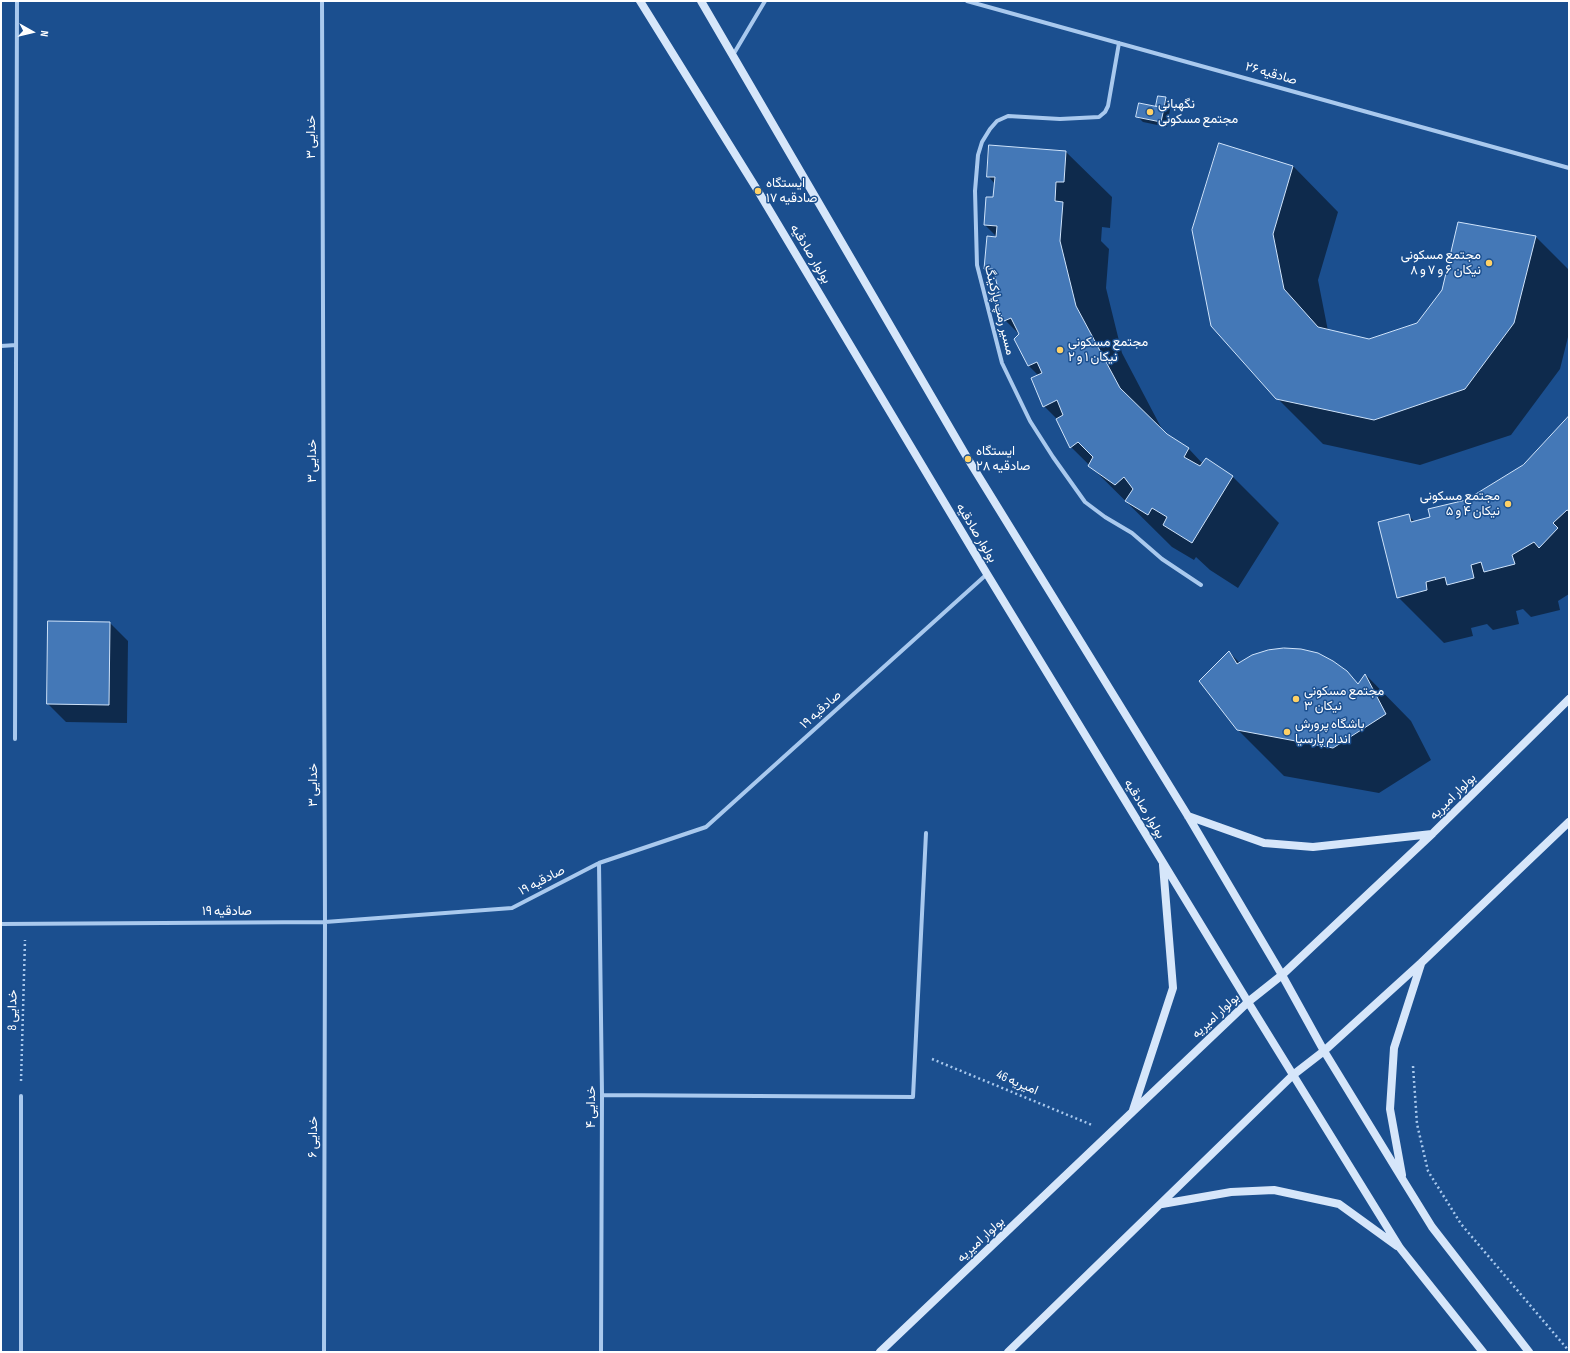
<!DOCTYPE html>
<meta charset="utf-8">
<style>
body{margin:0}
#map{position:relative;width:1570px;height:1353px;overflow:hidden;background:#1b4f8f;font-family:"Sofia Sans Condensed",sans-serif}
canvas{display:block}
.frame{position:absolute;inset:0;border:2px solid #fff;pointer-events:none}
.north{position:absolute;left:12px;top:12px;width:40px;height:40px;-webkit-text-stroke:3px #1b4f8f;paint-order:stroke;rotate:98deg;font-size:11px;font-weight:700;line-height:16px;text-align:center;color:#fff}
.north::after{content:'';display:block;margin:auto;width:14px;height:18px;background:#fff;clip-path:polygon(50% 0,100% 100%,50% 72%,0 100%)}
</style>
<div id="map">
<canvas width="1570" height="1353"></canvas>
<div class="frame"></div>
<div class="north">N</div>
</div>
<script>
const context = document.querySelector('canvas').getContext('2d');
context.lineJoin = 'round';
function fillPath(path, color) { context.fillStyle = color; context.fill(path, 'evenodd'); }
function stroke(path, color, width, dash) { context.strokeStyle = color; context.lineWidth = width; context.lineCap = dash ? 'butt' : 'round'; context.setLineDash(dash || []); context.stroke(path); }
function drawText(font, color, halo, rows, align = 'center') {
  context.font = font + ' "Sofia Sans Condensed",Vazirmatn,sans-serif'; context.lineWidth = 3; context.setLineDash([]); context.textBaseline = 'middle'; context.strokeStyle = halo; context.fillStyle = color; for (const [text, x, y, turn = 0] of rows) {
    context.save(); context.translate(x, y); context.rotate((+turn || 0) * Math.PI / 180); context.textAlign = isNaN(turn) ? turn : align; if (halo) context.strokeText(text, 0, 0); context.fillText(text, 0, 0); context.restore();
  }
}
const shadow = new Path2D(`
 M 1159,97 L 1165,98 L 1171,104 L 1167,127 L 1143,122 L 1137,116 L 1157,107 Z
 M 1066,152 L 1112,197 L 1110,228 L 1102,227 L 1101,241 L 1109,249 L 1106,288 L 1122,353 L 1164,433 L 1189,449 L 1203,464 L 1206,460 L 1233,477 L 1279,523 L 1238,588 L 1210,570 L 1196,557 L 1194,560 L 1172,547 L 1071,447 L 1057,419 L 1044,406 L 1039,376 L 1029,366 L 1016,339 L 1020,335 L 1005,320 L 997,280 L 985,268 L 998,238 L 985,225 L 994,199 L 995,184 L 988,176 Z
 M 1293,166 L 1338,212 L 1318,280 L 1328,331 L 1369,340 L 1418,324 L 1443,290 L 1459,223 L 1536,237 L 1569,270 L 1569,333 L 1560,369 L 1511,435 L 1420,465 L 1323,444 L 1277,398 L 1212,325 Z
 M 1569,418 L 1569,594 L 1558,601 L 1560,610 L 1531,617 L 1523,609 L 1516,611 L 1519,624 L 1493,630 L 1487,624 L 1471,628 L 1473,636 L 1444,643 L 1398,597 L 1408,515 L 1415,522 L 1431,518 L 1467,500 L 1523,465 Z
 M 110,623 L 128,641 L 127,723 L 66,722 L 48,704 Z
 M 1229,652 L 1240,663 L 1359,685 L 1366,675 L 1411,721 L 1431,760 L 1379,793 L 1284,776 L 1238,730 Z`);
const building = new Path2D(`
 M 1158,96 L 1166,97 L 1164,108 L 1156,106 Z
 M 1139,103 L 1164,108 L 1161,122 L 1136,117 Z
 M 1219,143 L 1293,166 L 1273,234 L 1284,289 L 1318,327 L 1369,339 L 1417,323 L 1442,290 L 1458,222 L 1536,236 L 1514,323 L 1465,389 L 1374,420 L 1276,399 L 1211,326 L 1192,230 Z
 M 989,145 L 1066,151 L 1064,182 L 1056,182 L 1055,201 L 1063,202 L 1060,241 L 1076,306 L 1120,388 L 1167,434 L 1189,448 L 1184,457 L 1200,466 L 1206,458 L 1233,476 L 1192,543 L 1163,525 L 1167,517 L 1152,508 L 1148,515 L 1125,501 L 1133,489 L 1124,477 L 1115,485 L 1088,466 L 1093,457 L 1078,442 L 1070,448 L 1056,419 L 1063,415 L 1057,400 L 1043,407 L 1031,378 L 1042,373 L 1037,362 L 1028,366 L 1014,339 L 1019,334 L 1011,318 L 1004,321 L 992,296 L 999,292 L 993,269 L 984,269 L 987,236 L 996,237 L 997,226 L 984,225 L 986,197 L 993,197 L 995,177 L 987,177 Z
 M 1569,416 L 1569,511 L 1567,510 L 1553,523 L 1558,528 L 1539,548 L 1534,542 L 1512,555 L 1515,564 L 1484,572 L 1481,562 L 1471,565 L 1474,578 L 1447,585 L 1445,577 L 1426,582 L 1427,590 L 1397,598 L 1378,522 L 1409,514 L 1411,522 L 1430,517 L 1428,509 L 1466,500 L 1523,465 Z
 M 48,621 L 110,622 L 109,705 L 47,704 Z
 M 1284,648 L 1301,649 L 1318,653 L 1333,661 L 1347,671 L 1358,684 L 1365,674 L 1386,714 L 1333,748 L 1237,730 L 1199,681 L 1229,651 L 1237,664 L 1252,655 L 1268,650 Z`);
const path = new Path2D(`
 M 932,1059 L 1092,1125
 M 1413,1066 L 1417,1124 L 1428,1171 L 1461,1224 L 1569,1351
 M 21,1081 L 25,940`);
const street = new Path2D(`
 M 322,1 L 325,922 L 324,1352
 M 967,1 L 1569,168
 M 1119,43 L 1108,106 L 1105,112 L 1099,117 L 1060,119 L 1008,116 L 997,121 L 990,129 L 982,142 L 978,155 L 975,191 L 977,265 L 1002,363 L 1030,421 L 1053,457 L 1085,502 L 1105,517 L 1132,533 L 1162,559 L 1201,585
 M 733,55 L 765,1
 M 1,346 L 16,345
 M 15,739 L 17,1
 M 599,863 L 602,1095 L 601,1352
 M 1,924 L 325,922 L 512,908 L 599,863 L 706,827 L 987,574
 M 602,1095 L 913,1097 L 926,833
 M 21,1096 L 21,1352`);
const secondary = new Path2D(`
 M 640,1 L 758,191 L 987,574 L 1248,1002 L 1400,1248 L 1483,1352
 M 701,1 L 968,459 L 1188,816 L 1282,975 L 1324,1051 L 1403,1180 L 1432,1227 L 1529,1352
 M 1188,816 L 1264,843 L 1313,847 L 1432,834
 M 1133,1110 L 1173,988 L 1163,865
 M 1402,1175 L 1390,1109 L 1394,1048 L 1421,964
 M 1162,1204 L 1231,1192 L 1274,1190 L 1339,1204 L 1397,1246
 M 880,1352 L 1248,1002 L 1282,975 L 1432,834 L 1569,699
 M 1008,1352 L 1293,1075 L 1324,1051 L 1421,963 L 1569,822`);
const markers = [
 [1150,112,4,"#ffd166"],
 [758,191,4,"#ffd166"],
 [1489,263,4,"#ffd166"],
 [1060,350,4,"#ffd166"],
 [968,459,4,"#ffd166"],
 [1508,504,4,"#ffd166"],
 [1296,699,4,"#ffd166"],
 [1287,732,4,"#ffd166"]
];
const streetNames = [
 ["صادقیه ۲۶",1271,74,16],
 ["خدایی ۳",312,137,-90],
 ["بولوار صادقیه",810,254,59],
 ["مسیر رمپ پارکینگ",999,310,76],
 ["خدایی ۳",313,461,-90],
 ["بولوار صادقیه",976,533,59],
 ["صادقیه ۱۹",821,710,-42],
 ["خدایی ۳",314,785,-90],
 ["بولوار امیریه",1453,797,-45],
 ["بولوار صادقیه",1144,809,59],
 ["صادقیه ۱۹",542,881,-27],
 ["صادقیه ۱۹",227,912],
 ["خدایی 8",13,1010,-89],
 ["بولوار امیریه",1216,1016,-43],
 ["امیریه 46",1017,1083,23],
 ["خدایی ۴",592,1107,-90],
 ["خدایی ۶",314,1137,-90],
 ["بولوار امیریه",981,1240,-43]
];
const poiNames = [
 ["نگهبانی",1158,105],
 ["مجتمع مسکونی",1158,120],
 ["ایستگاه",766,184],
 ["صادقیه ۱۷",766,199],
 ["مجتمع مسکونی",1481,256,"right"],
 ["نیکان ۶ و ۷ و ۸",1481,271,"right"],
 ["مجتمع مسکونی",1068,343],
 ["نیکان ۱ و ۲",1068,358],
 ["ایستگاه",976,452],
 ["صادقیه ۲۸",976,467],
 ["مجتمع مسکونی",1500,497,"right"],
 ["نیکان ۴ و ۵",1500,512,"right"],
 ["مجتمع مسکونی",1304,692],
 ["نیکان ۳",1304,707],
 ["باشگاه پرورش",1295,725],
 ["اندام پارسیا",1295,740]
];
fillPath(shadow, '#0007');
fillPath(building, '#4478b7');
stroke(building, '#cfe3fa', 1);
stroke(path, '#a9c9ee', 2.5, [2, 3]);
stroke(street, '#a9c9ee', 4);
stroke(secondary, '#d6e6fa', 8);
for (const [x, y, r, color] of markers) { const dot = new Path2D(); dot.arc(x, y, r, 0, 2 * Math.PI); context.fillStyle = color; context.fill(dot); stroke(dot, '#1b4f8f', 1.5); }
drawText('13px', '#fff', '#1b4f8f', streetNames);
drawText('13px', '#fff', '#1b4f8f', poiNames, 'left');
</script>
